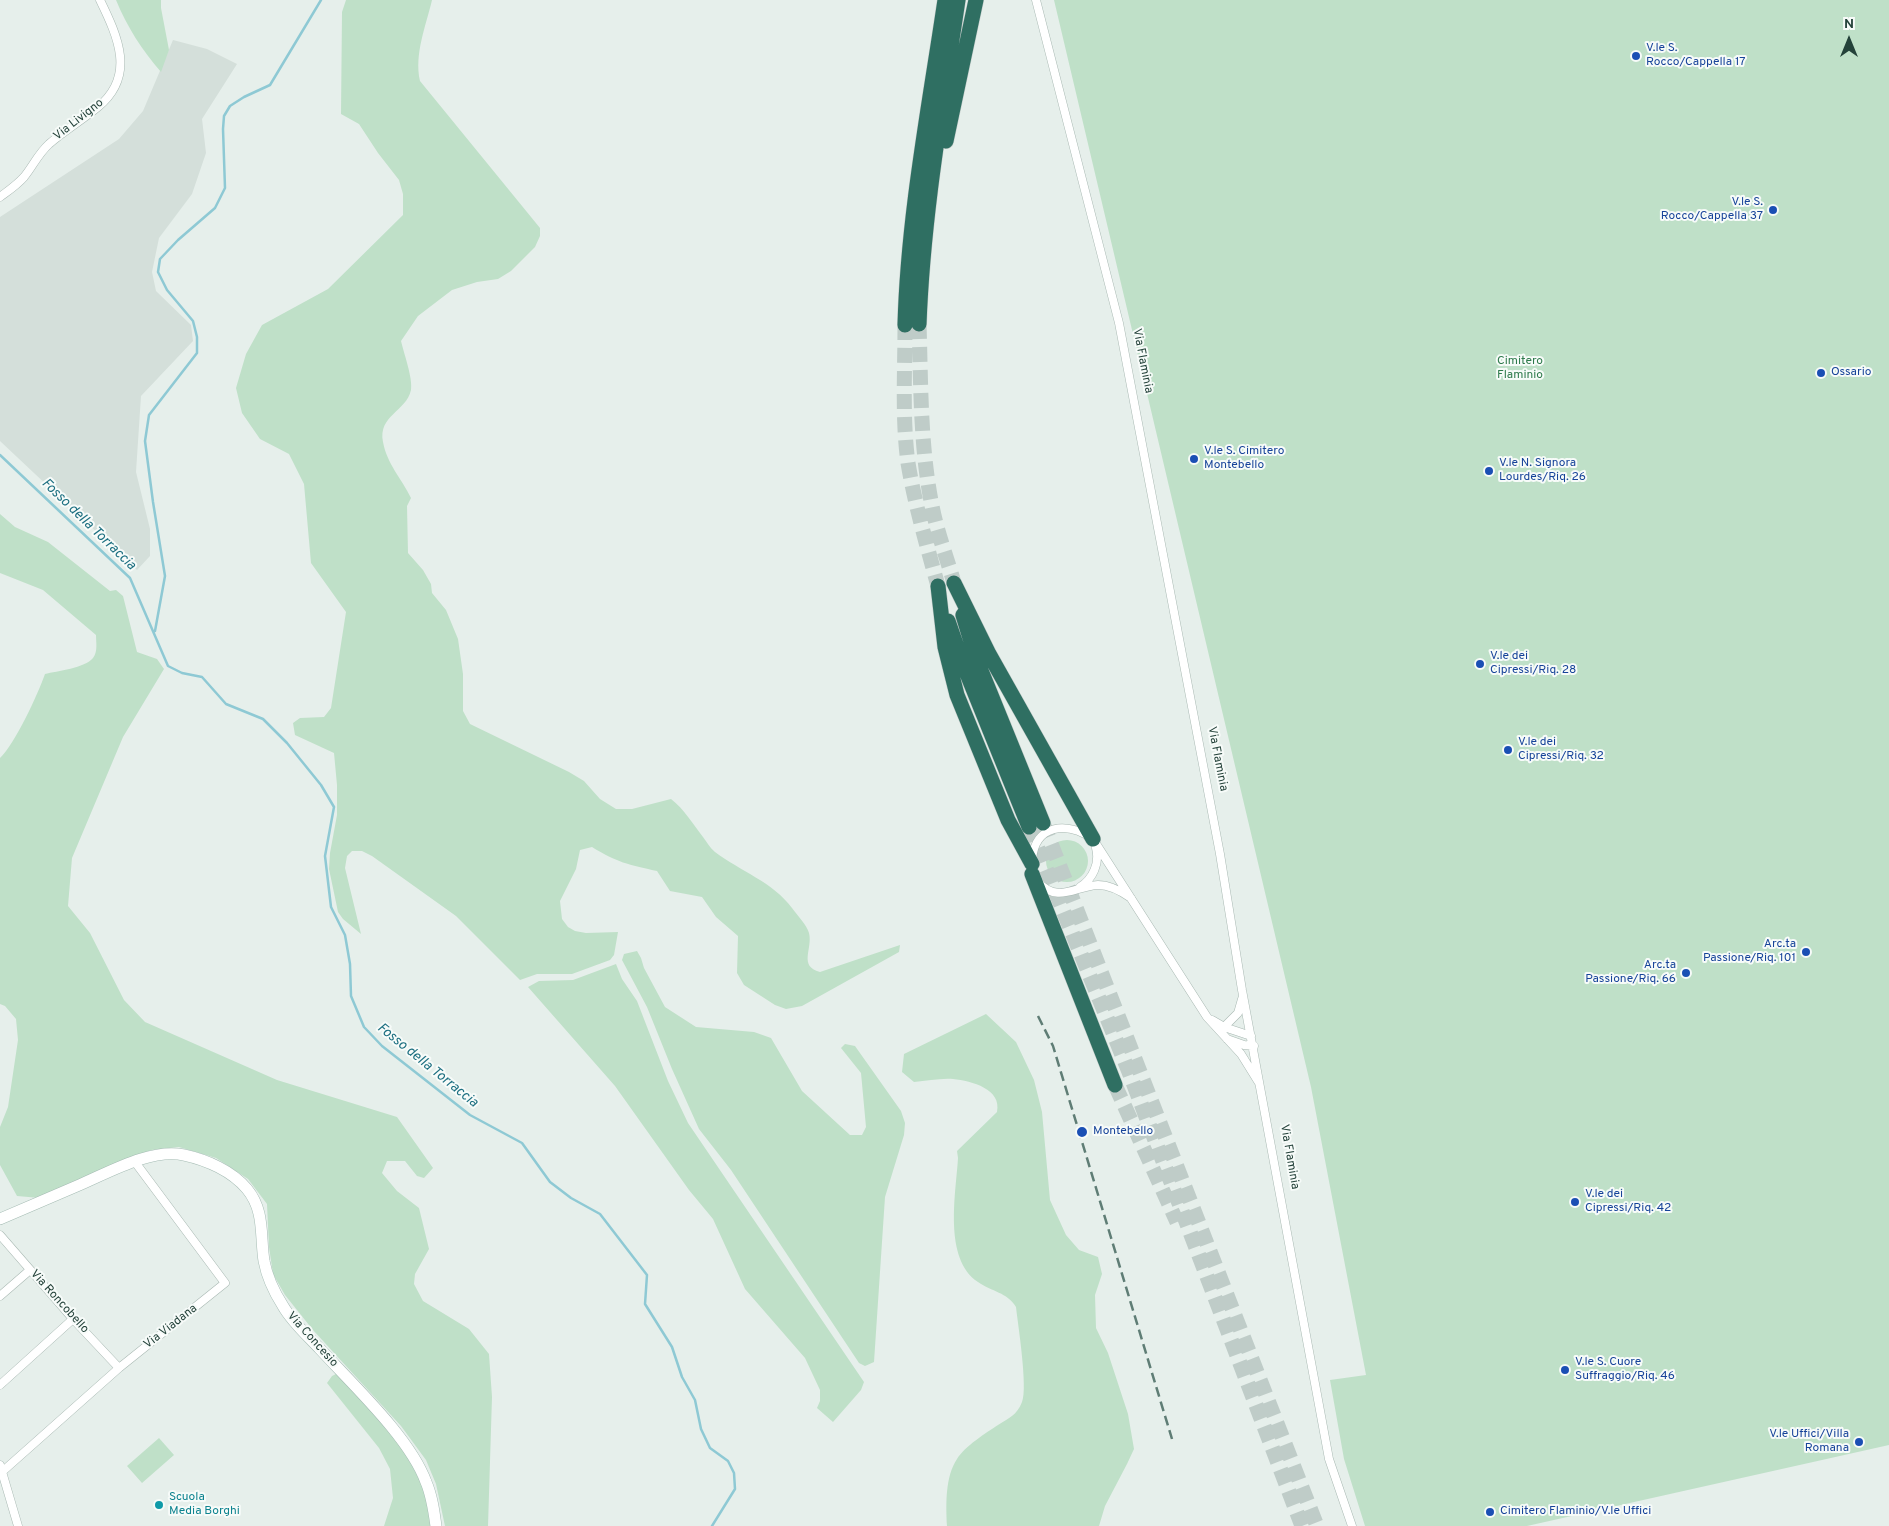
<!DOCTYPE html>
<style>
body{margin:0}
#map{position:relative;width:1889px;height:1526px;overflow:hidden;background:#e6efeb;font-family:Overpass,sans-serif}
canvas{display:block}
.north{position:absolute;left:1824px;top:15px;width:50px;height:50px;-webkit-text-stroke:4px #f7fbf9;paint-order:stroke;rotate:0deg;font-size:14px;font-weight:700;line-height:20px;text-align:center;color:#24423a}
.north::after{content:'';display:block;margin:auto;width:18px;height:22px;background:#24423a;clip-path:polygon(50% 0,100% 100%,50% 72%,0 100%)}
</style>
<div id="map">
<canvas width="1889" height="1526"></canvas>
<div class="north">N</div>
</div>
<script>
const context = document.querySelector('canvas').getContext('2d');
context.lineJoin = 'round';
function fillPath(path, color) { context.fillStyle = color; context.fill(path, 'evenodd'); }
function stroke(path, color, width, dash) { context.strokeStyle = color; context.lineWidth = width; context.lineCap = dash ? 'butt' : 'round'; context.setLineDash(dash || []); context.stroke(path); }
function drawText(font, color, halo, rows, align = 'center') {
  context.font = font + ' Overpass,sans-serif'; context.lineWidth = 4; context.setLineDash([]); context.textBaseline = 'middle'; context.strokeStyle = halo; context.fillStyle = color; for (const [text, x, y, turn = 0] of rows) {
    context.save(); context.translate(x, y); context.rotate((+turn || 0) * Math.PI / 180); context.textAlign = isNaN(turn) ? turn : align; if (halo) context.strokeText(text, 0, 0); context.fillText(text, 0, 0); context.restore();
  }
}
const built = new Path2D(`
 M 173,40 L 207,49 L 237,64 L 202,119 L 206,153 L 192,194 L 159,238 L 152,272 L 156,291 L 191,325 L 193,341 L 141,396 L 136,472 L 150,529 L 150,556 L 137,570 L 0,441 L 0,217 L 119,139 L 143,111 Z`);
const green = new Path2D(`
 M 116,0 L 161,0 L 161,8 L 169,50 L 161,72 C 142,50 127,27 116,0 Z
 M 346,0 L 432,0 C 426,26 414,54 420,81 L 540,228 L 540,236 L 535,247 L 511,271 L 498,279 L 477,282 L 452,290 L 418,316 L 401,341 C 404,354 413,378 411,390 C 406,412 378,415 383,442 C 387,464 402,479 411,498 L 407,506 L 408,553 L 423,570 L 431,584 L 432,593 L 446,610 L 458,639 L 463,674 L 463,711 L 470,724 L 569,772 L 584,781 L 600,799 L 616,809 L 632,809 L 671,799 C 684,809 693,824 703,837 C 707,842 710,848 715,852 C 740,871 773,882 792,908 C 797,915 807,925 809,933 C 813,949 798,966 820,972 L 900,945 L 899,952 L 802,1006 L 786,1009 L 775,1005 L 744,985 L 737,973 L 738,936 L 716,917 L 702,897 L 670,891 L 657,871 C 629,865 616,862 592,847 L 580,850 L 576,869 L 560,901 L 562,919 L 568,927 L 575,931 L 586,933 L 618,932 L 614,955 L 610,960 L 572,974 L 537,974 L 520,980 L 456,916 L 372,856 L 362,851 L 352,851 L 347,856 L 345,868 L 361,934 L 343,919 L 338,912 L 329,869 L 330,853 L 337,815 L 337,785 L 334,753 L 295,735 L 293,723 L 300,718 L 324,717 L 331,708 L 346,612 L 311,563 L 304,484 L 289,454 L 260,439 L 242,413 L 236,388 L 246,354 L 262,325 L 328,289 L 403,215 L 403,194 L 399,180 L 378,153 L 359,124 L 341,114 L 342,12 Z
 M 1054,0 L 1889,0 L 1889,1445 L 1527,1526 L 1365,1526 L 1344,1459 L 1330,1380 L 1366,1375 L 1311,1087 Z
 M 0,514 L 15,527 L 48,542 L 110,591 L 116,590 L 123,596 L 137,652 L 157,659 L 164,669 L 123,737 L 72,858 L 68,906 L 90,933 L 124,1000 L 145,1022 L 277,1080 L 397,1117 L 433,1168 L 424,1178 L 417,1176 L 405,1161 L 387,1161 L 382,1173 L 397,1191 L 419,1208 L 429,1249 L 415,1274 L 414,1284 L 423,1301 L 469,1329 L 489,1354 L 492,1397 L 488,1526 L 445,1526 L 436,1484 L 426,1460 L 401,1426 L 313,1330 L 285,1295 L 273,1274 L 269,1247 L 267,1204 L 248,1179 L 216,1158 L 179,1147 L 151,1150 L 40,1198 L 17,1196 L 0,1165 L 0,1127 L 8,1107 L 18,1040 L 16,1019 L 5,1006 L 0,1004 L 0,758 C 15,744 38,694 45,674 C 57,671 85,668 93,658 C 98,652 96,642 96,635 L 43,590 L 0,573 Z
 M1046 861a21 21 0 1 1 42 0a21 21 0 1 1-42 0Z
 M 637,951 L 641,958 L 644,968 L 665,1007 L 696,1027 L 754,1032 L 771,1038 L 802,1091 L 850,1135 L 862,1135 L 866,1127 L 861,1073 L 841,1048 L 845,1044 L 855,1046 L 901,1111 L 905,1123 L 904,1135 L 885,1197 L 874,1362 L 865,1366 L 859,1363 L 731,1170 L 699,1129 L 672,1069 L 647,1007 L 622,960 L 624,954 Z
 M 616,964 L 622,979 L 637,1001 L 668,1081 L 688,1123 L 864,1382 L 861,1390 L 833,1422 L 817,1408 L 820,1401 L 820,1390 L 805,1358 L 745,1289 L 713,1219 L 689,1190 L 615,1086 L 528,987 L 539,981 L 573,980 Z
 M 986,1014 L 1016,1042 L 1034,1080 L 1042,1112 L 1050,1200 L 1066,1235 L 1079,1250 L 1098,1257 L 1102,1274 L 1095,1295 L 1096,1328 L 1108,1353 L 1128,1414 L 1134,1449 L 1127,1464 L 1105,1506 L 1099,1526 L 947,1526 C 946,1505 945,1477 957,1459 C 965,1446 986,1433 998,1425 C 1009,1418 1017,1415 1022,1402 C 1028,1388 1018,1325 1016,1307 C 1007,1292 992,1292 978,1282 C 943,1259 956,1193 958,1158 L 957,1151 L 997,1112 C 1002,1089 972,1081 953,1079 C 941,1078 927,1081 914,1082 L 902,1072 L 904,1054 Z
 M 338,1373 L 406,1451 L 424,1487 L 431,1526 L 384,1526 L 393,1498 L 390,1469 L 379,1448 L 327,1383 L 332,1376 Z
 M 159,1438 L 174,1455 L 142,1483 L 127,1466 Z`);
const stream = new Path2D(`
 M 0,455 L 130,578 L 168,666 L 182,673 L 202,677 L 226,704 L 263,719 L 287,743 L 321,785 L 334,807 L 325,856 L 331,907 L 345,935 L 350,964 L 351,996 L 364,1027 L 382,1046 L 470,1115 L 522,1143 L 550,1182 L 571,1198 L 600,1214 L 647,1275 L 645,1304 L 672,1347 L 682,1377 L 695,1400 L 701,1429 L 710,1448 L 728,1461 L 734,1473 L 735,1489 L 712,1526
 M 155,631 L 165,576 L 153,502 L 145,441 L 149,415 L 197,353 L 197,337 L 193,321 L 167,290 L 158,272 L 160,259 L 178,240 L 215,208 L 225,188 L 223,129 L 224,116 L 230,106 L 244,97 L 270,85 L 321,0`);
const highwayTunnel = new Path2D(`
 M 919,324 C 921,385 920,446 932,506 C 937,532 947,558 954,583
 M 905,325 C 905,371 902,418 908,463 C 915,505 927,546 938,586
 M 1043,823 L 1317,1526
 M 1029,827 L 1129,1072 L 1302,1526
 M 1115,1085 L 1177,1222`);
const street = new Path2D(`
 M 1036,0 L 1119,323 L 1220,854 L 1242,990 L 1329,1459 L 1352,1526
 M 0,197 C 8,191 17,185 24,177 C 33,166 38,154 49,144 C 64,131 82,120 98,107 C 136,76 118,37 100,0
 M 1032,860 C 1035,824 1067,821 1093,839 L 1207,1017 L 1241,1054 L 1259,1083
 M 1038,882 C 1058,904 1075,886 1098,885 C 1110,885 1121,891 1131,898
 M 1080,887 C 1093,879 1100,863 1096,848
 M 1212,1020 L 1224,1027 L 1251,1036
 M 1224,1027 L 1238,1013 L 1242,999
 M 1227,1039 L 1244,1045 L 1254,1046
 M 0,1235 L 73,1319 L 119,1368
 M 0,1296 L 30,1270
 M 0,1385 L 73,1319
 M 0,1465 L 18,1526
 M 3,1471 L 119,1368 L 225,1283 L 135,1162`);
const secondary = new Path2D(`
 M 0,1219 C 26,1208 51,1197 77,1186 C 108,1173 150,1148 184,1155 C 207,1160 232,1171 247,1189 C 265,1211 260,1235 264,1261 C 267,1277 274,1292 283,1306 C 292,1322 308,1336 320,1349 C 353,1385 410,1438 426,1482 C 432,1496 434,1511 436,1526`);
const highway = new Path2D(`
 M 946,141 L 976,0
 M 919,324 C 923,215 942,108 958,0
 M 905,325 C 908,216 929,108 945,0
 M 954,583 L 989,654 L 1093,839
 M 938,586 L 945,647 L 957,695 L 1008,820 L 1032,864
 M 963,615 L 976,658 L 1043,823
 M 948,621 L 963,664 L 1029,827
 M 1032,874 L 1115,1085`);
const rail = new Path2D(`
 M 1038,1016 L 1053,1046 L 1172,1439`);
const markers = [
 [1636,56,5,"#1a4fb4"],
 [1773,210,5,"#1a4fb4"],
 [1821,373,5,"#1a4fb4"],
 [1194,459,5,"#1a4fb4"],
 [1489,471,5,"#1a4fb4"],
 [1480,664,5,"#1a4fb4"],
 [1508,750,5,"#1a4fb4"],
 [1806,952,5,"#1a4fb4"],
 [1686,973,5,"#1a4fb4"],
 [1082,1132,6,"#1a4fb4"],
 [1575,1202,5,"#1a4fb4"],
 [1565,1370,5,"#1a4fb4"],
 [1859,1442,5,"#1a4fb4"],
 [159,1505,5,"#0f9aa8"],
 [1490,1512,5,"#1a4fb4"]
];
const transitNames = [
 ["V.le S.",1646,49],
 ["Rocco/Cappella 17",1646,63],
 ["V.le S.",1763,203,"right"],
 ["Rocco/Cappella 37",1763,217,"right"],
 ["Ossario",1831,373],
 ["V.le S. Cimitero",1204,452],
 ["Montebello",1204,466],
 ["V.le N. Signora",1499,464],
 ["Lourdes/Riq. 26",1499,478],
 ["V.le dei",1490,657],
 ["Cipressi/Riq. 28",1490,671],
 ["V.le dei",1518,743],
 ["Cipressi/Riq. 32",1518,757],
 ["Arc.ta",1796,945,"right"],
 ["Passione/Riq. 101",1796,959,"right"],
 ["Arc.ta",1676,966,"right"],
 ["Passione/Riq. 66",1676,980,"right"],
 ["Montebello",1093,1132],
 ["V.le dei",1585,1195],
 ["Cipressi/Riq. 42",1585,1209],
 ["V.le S. Cuore",1575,1363],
 ["Suffraggio/Riq. 46",1575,1377],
 ["V.le Uffici/Villa",1849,1435,"right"],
 ["Romana",1849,1449,"right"],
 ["Cimitero Flaminio/V.le Uffici",1500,1512]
];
const streetNames = [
 ["Via Livigno",79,120,-38],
 ["Via Flaminia",1142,361,79],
 ["Via Flaminia",1217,759,79],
 ["Via Flaminia",1289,1157,80],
 ["Via Roncobello",59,1302,48],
 ["Via Viadana",171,1327,-38],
 ["Via Concesio",312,1340,48]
];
const parkNames = [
 ["Cimitero",1520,362],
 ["Flaminio",1520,376]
];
const cultureNames = [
 ["Scuola",169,1498],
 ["Media Borghi",169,1512]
];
const waterNames = [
 ["Fosso della Torraccia",88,525,44],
 ["Fosso della Torraccia",427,1066,39]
];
fillPath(built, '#d4dfda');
fillPath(green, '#bfe0c8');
stroke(stream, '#8ec9d4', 2.5);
stroke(highwayTunnel, '#bfccc8', 15, [15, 8]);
stroke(street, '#a8b8b2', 9);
stroke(secondary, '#a4bbb3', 12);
stroke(highway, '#c2cac8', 16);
stroke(street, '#fff', 8);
stroke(secondary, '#fff', 11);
stroke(highway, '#2f6f62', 15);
stroke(rail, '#5f7d75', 2.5, [10, 5]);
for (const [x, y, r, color] of markers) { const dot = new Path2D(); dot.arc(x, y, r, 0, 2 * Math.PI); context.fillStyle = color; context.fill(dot); stroke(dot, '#f7fbf9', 2); }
drawText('12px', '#164399', '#f7fbf9', transitNames, 'left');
drawText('12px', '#24423a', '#f7fbf9', streetNames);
drawText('12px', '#2d7a4b', '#f7fbf9', parkNames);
drawText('12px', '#0d838f', '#f7fbf9', cultureNames, 'left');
drawText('italic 14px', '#1c6f80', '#f7fbf9', waterNames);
</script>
